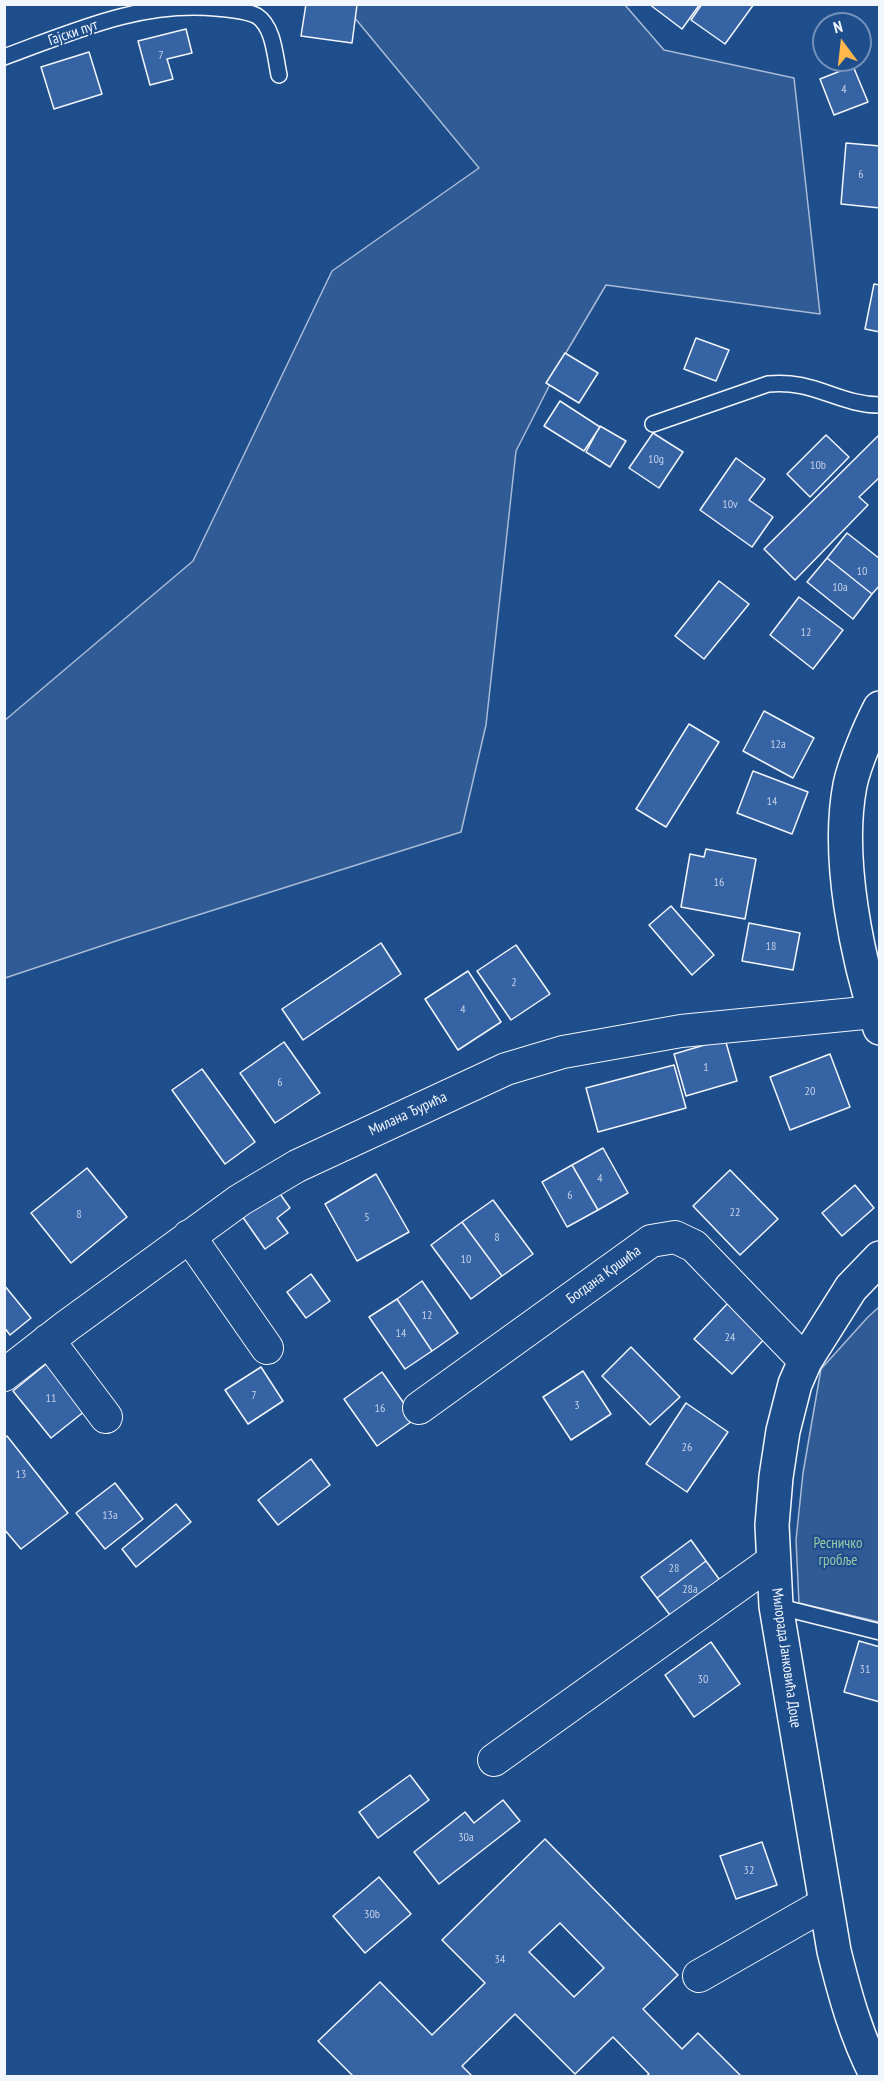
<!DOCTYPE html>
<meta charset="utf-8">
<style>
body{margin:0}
#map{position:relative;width:884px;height:2081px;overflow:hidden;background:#1f4e8c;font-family:"PT Sans Narrow",sans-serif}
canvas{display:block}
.frame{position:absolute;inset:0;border:6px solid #f2f6ff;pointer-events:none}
.north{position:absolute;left:812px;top:12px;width:60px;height:60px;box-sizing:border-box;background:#1f4e8c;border:2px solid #7391ba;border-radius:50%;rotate:345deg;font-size:16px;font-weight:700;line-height:24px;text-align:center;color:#f2f6ff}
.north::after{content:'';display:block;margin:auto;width:21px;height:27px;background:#ffb74d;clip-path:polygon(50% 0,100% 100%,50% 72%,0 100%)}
</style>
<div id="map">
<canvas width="884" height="2081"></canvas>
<div class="frame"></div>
<div class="north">N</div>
</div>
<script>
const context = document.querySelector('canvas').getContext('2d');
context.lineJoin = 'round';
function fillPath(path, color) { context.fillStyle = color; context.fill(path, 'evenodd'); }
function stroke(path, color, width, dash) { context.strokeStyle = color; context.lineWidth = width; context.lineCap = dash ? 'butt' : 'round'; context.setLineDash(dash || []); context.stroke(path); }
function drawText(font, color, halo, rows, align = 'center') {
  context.font = font + ' "PT Sans Narrow",sans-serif'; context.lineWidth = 4.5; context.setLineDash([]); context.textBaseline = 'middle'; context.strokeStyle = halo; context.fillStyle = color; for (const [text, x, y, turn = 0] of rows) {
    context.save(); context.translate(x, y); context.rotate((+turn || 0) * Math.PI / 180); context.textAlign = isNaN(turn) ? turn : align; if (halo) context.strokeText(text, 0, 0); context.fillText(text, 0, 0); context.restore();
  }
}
const built = new Path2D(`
 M 344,5 L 625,5 L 664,50 L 794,78 L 820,314 L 606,285 L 567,351 L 516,451 L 486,725 L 461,832 L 125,938 L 5,978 L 4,721 L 193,561 L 332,271 L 479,168 Z
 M 879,1307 L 879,1622 L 799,1603 L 796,1540 L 803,1473 L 821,1369 L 868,1317 Z`);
const building = new Path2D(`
 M 306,4 L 357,5 L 352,43 L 301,36 Z
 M 649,4 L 700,4 L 682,29 Z
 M 702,4 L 754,4 L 725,44 L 691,20 Z
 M 186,29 L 192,53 L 167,59 L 173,79 L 150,85 L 138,41 Z
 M 89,52 L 102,94 L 54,109 L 41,67 Z
 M 853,66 L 868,102 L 834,115 L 820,79 Z
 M 846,143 L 880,146 L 880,208 L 841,204 Z
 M 874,284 L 880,285 L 880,332 L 865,329 Z
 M 696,338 L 729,350 L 716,381 L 684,369 Z
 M 565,353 L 598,373 L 579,403 L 546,383 Z
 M 560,401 L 600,427 L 584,451 L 544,426 Z
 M 600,426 L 626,441 L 610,467 L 586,452 Z
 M 653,433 L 683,452 L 659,488 L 629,468 Z
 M 880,434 L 880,477 L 859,497 L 868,505 L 795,580 L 764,549 Z
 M 826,435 L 849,457 L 810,497 L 787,474 Z
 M 736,458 L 765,479 L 749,500 L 773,517 L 752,547 L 700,510 Z
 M 847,533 L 880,559 L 880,585 L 872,594 L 827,558 Z
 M 827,558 L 872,594 L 853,619 L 807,582 Z
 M 719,581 L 749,604 L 704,659 L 675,636 Z
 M 799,597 L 843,630 L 813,669 L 770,635 Z
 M 764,711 L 814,738 L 793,778 L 743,751 Z
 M 689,724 L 719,742 L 666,827 L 636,809 Z
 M 753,771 L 808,792 L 792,834 L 737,813 Z
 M 706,849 L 756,859 L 745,919 L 681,907 L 690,854 L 704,857 Z
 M 671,906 L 714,955 L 692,975 L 649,925 Z
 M 749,923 L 800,933 L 793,970 L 742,961 Z
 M 381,943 L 401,974 L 303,1040 L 282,1009 Z
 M 516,945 L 550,994 L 511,1020 L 477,971 Z
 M 468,971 L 501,1022 L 458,1050 L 425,999 Z
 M 725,1039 L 737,1081 L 686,1096 L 674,1054 Z
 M 284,1042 L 320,1093 L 275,1123 L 240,1073 Z
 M 830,1054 L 850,1107 L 790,1130 L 770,1077 Z
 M 674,1065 L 686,1108 L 598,1132 L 586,1088 Z
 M 202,1069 L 255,1142 L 225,1164 L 172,1090 Z
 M 603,1148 L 628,1193 L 598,1210 L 572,1165 Z
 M 572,1165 L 598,1210 L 567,1227 L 542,1182 Z
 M 87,1168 L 127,1217 L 71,1263 L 31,1213 Z
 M 730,1170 L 778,1219 L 740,1255 L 693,1206 Z
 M 376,1174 L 409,1232 L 357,1261 L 325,1204 Z
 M 855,1185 L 874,1208 L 842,1236 L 822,1213 Z
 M 278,1191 L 290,1208 L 277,1218 L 288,1233 L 265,1249 L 242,1216 Z
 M 493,1200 L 533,1254 L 502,1276 L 462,1222 Z
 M 462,1222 L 502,1276 L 471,1299 L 431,1245 Z
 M 311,1274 L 330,1301 L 306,1318 L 287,1292 Z
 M 422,1281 L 458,1333 L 432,1351 L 397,1299 Z
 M 4,1285 L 31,1318 L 10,1335 L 4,1327 Z
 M 397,1299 L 432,1351 L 405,1369 L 369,1317 Z
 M 729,1302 L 767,1336 L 732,1374 L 694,1339 Z
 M 631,1347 L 680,1397 L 650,1425 L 602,1376 Z
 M 51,1360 L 90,1407 L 51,1438 L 13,1391 Z
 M 261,1367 L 283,1401 L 248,1424 L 225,1390 Z
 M 583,1371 L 611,1414 L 571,1440 L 543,1397 Z
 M 382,1372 L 415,1419 L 377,1446 L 344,1399 Z
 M 686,1403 L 728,1432 L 687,1492 L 646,1464 Z
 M 7,1436 L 68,1513 L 21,1549 L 4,1529 L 4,1438 Z
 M 311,1459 L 330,1485 L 278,1525 L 258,1500 Z
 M 115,1483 L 143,1519 L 105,1549 L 76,1513 Z
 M 176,1504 L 191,1522 L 136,1567 L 122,1549 Z
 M 691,1540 L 706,1561 L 657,1598 L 641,1577 Z
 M 706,1561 L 722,1583 L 673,1619 L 657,1598 Z
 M 859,1641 L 880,1647 L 880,1702 L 844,1692 Z
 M 711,1642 L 740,1684 L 694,1717 L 665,1675 Z
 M 410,1775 L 429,1800 L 378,1838 L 359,1812 Z
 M 503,1800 L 520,1821 L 439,1884 L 414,1852 L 465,1812 L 474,1823 Z
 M 545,1839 L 678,1975 L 643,2009 L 682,2049 L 698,2033 L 741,2076 L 646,2076 L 649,2074 L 613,2037 L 575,2074 L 515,2014 L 462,2066 L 472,2076 L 353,2076 L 318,2041 L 380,1982 L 432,2035 L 485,1983 L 442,1940 ZM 560,1923 L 604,1968 L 574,1997 L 529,1952 Z
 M 762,1842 L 777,1885 L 736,1899 L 720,1856 Z
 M 379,1877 L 411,1914 L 365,1953 L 333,1916 Z`);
const service = new Path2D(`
 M 4,57 C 75,31 140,1 216,8 C 229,9 246,10 257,16 C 274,27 275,57 279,75
 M 653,424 L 768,384 C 813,379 839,405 880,405
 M 776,1606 L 880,1632`);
const minor = new Path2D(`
 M 189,1236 L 267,1348
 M 48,1340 L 106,1417
 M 4,1375 L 67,1326 L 240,1200 L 297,1166 L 506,1069 L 563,1052 L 681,1031 L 874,1012
 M 419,1408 L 651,1241 L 675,1237 L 694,1246 L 805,1361
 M 494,1760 L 774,1560
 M 699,1976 L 825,1904`);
const tertiary = new Path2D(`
 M 880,708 C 870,727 854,765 850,785 C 836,858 857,958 880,1028
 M 877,2076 C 856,2036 845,1995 834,1951 L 776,1606 L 772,1525 L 776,1477 L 783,1431 L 795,1384 L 805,1361 L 851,1288 L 880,1258`);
const numberNames = [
 ["7",161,56],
 ["4",844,90],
 ["6",861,175],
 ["10g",656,460],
 ["10b",818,466],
 ["10v",730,505],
 ["10",862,572],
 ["10a",840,588],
 ["12",806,633],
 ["12a",778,745],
 ["14",772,802],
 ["16",719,883],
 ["18",771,947],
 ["2",514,983],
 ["4",463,1010],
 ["1",706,1068],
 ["6",280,1083],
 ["20",810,1092],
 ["4",600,1179],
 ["6",570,1196],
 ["22",735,1213],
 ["8",79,1215],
 ["5",367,1218],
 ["8",497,1238],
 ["10",466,1260],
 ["12",427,1316],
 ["14",401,1334],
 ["24",730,1338],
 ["7",254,1396],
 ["11",51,1399],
 ["3",577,1406],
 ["16",380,1409],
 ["26",687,1448],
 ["13",21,1475],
 ["13a",110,1516],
 ["28",674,1569],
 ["28a",690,1590],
 ["31",865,1670],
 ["30",703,1680],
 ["30a",466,1838],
 ["32",749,1871],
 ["30b",372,1915],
 ["34",500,1960]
];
const streetNames = [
 ["Гајски пут",73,33,-19],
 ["Милана Ђурића",408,1114,-25],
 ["Богдана Кршића",604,1275,-36],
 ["Милорада Јанковића Доце",786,1658,82]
];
const parkNames = [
 ["Ресничко",838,1544],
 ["гробље",838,1561]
];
fillPath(built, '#305b95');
stroke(built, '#a8bbd7', 1.5);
fillPath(building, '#3563a3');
stroke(building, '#f2f6ff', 1.5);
stroke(service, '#f2f6ff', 18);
stroke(minor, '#f2f6ff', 34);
stroke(tertiary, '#f2f6ff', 36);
stroke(service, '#1f4e8c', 15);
stroke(minor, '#1f4e8c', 32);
stroke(tertiary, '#1f4e8c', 33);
drawText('12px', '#c3d1e8', null, numberNames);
drawText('15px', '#f2f6ff', '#1f4e8c', streetNames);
drawText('15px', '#97c8a6', '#1f4e8c', parkNames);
</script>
